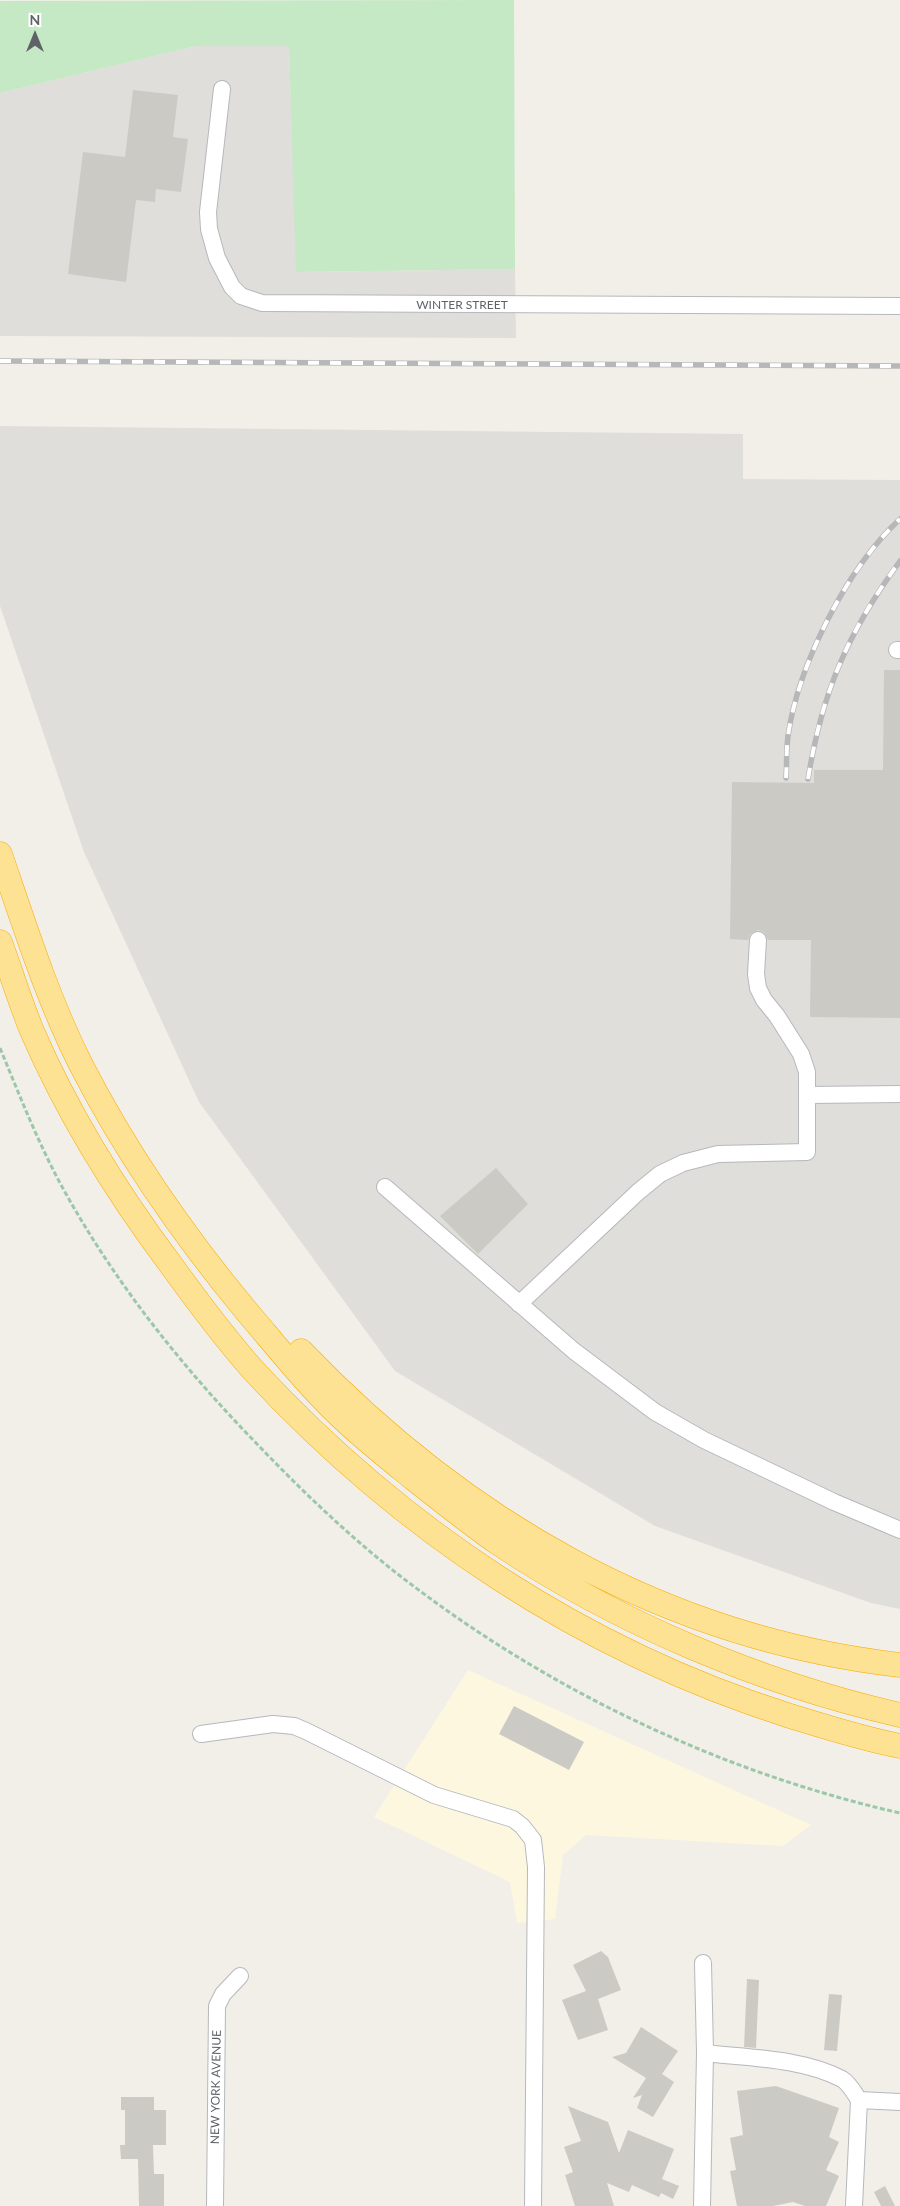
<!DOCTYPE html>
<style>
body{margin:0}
#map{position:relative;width:900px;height:2206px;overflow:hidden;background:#f1efe8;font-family:Lato,sans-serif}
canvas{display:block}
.north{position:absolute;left:10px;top:10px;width:50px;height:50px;-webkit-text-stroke:4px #fff;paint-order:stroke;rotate:0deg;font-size:14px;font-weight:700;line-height:20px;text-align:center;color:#5f6368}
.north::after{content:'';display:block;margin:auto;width:18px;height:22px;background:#5f6368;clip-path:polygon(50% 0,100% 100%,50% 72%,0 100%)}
</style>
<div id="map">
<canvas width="900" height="2206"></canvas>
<div class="north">N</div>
</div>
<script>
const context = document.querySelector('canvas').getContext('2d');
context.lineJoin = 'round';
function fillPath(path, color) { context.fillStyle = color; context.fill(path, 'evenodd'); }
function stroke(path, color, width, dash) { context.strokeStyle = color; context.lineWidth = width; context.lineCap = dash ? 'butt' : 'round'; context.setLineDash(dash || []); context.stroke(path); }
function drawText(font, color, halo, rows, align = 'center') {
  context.font = font + ' Lato,sans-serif'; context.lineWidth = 4.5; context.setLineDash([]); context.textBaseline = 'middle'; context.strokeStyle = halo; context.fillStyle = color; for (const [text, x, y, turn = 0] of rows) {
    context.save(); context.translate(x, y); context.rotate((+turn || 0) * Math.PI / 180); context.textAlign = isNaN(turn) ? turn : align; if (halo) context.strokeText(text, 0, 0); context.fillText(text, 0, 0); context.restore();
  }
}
const commercial = new Path2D(`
 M 468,1670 L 811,1825 L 783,1846 L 586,1835 L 563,1855 L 555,1919 L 517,1923 L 510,1882 L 374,1817 Z`);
const industrial = new Path2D(`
 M 196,46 L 289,46 L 297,272 L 515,269 L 516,338 L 0,336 L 0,93 Z
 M 0,426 L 743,434 L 743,479 L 900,480 L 900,1609 L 871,1603 L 655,1526 L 395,1371 L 199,1102 L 84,852 L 0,606 Z`);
const green = new Path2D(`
 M 514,0 L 515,269 L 296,272 L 289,46 L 196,46 L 0,93 L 0,1 Z`);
const building = new Path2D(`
 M 133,90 L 178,95 L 173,137 L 188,139 L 181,192 L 156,189 L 155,202 L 136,200 L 126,282 L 68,274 L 83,152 L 125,157 Z
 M 884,670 L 900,670 L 900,1018 L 810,1017 L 811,940 L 768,940 L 764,932 L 758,930 L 750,934 L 748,940 L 730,939 L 732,782 L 814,783 L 814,770 L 883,770 Z
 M 496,1168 L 528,1204 L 478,1254 L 440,1216 Z
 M 514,1706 L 584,1742 L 569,1770 L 499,1734 Z
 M 601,1951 L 608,1957 L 621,1990 L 598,1999 L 608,2030 L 578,2040 L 562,2000 L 586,1991 L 573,1965 Z
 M 747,1979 L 759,1980 L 756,2048 L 744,2047 Z
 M 829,1994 L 842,1995 L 837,2051 L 824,2050 Z
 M 641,2027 L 678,2051 L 662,2074 L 674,2082 L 653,2117 L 637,2108 L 642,2095 L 633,2098 L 646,2078 L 612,2057 L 626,2053 Z
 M 776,2086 L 839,2108 L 829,2137 L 839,2142 L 826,2170 L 839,2176 L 826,2206 L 805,2206 L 793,2202 L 773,2206 L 737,2206 L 730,2171 L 736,2170 L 730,2138 L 743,2135 L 737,2091 Z
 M 121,2097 L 154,2097 L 154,2110 L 166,2110 L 166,2145 L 153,2145 L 154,2174 L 164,2174 L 164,2206 L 139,2206 L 138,2159 L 121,2159 L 120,2145 L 125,2145 L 125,2110 L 121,2110 Z
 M 568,2106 L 608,2122 L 619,2153 L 628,2130 L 674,2149 L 662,2179 L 679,2186 L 673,2199 L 661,2193 L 659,2197 L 632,2185 L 629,2192 L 607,2183 L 614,2206 L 575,2206 L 565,2175 L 573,2172 L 564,2147 L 581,2141 Z
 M 885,2186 L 895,2206 L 881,2206 L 874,2192 Z`);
const path = new Path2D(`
 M 0,1048 C 19,1094 37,1140 60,1183 C 112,1279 181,1366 257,1444 C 305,1494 356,1543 412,1585 C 556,1694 724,1773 900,1813`);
const minor = new Path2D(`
 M 222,89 L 208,212 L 209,229 L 217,258 L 232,287 L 241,296 L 262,303 L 900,306
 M 897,650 L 900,650
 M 808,1095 L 900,1094
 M 385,1187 L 574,1351 L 655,1412 L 704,1440 L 834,1502 L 900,1530
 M 519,1304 L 638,1192 L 660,1174 L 683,1163 L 718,1154 L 807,1152 L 807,1072 L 801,1054 L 777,1016 L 764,1000 L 758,988 L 756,974 L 758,940
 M 201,1734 L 273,1724 L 294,1726 L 306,1731 L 434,1795 L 513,1819 L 522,1826 L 533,1840 L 536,1867 L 533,2206
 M 705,2053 C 749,2058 802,2058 842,2079 C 849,2083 855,2094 859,2100 L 900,2102
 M 215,2206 L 217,2006 L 223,1994 L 240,1976
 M 702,2206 L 705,2053 L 703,1963
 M 854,2206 L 859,2100`);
const highway = new Path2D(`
 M 0,854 C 24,924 47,997 80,1063 C 126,1153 183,1235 248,1313 C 272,1341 295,1370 321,1397 C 349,1427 382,1453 414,1479 C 442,1501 469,1523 498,1543 C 618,1623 760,1683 900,1715
 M 0,942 C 11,972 20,1002 32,1031 C 68,1114 117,1193 171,1265 C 197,1301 224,1337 253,1370 C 401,1530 582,1650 790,1716 C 826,1727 863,1739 900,1746
 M 301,1351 C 464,1521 664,1638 900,1665`);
const rail = new Path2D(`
 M 0,361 L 900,366
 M 786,778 C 787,765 786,750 788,736 C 798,665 847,568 900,519
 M 808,779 C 822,692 848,632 900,561`);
const streetNames = [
 ["WINTER STREET",462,305],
 ["NEW YORK AVENUE",216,2087,-89]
];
fillPath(commercial, '#fef7e0');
fillPath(industrial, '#e0deda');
fillPath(green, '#c5e8c5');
fillPath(building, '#cccac5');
stroke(minor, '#b5b8bc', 18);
stroke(highway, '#f9ab00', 25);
stroke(path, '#9cc7a9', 3, [5, 2.5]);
stroke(minor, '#fff', 16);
stroke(highway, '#fde293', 24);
stroke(rail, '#b6b7b8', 5.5);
stroke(rail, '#fff', 4, [11]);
drawText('12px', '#5f6368', '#fff', streetNames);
</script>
